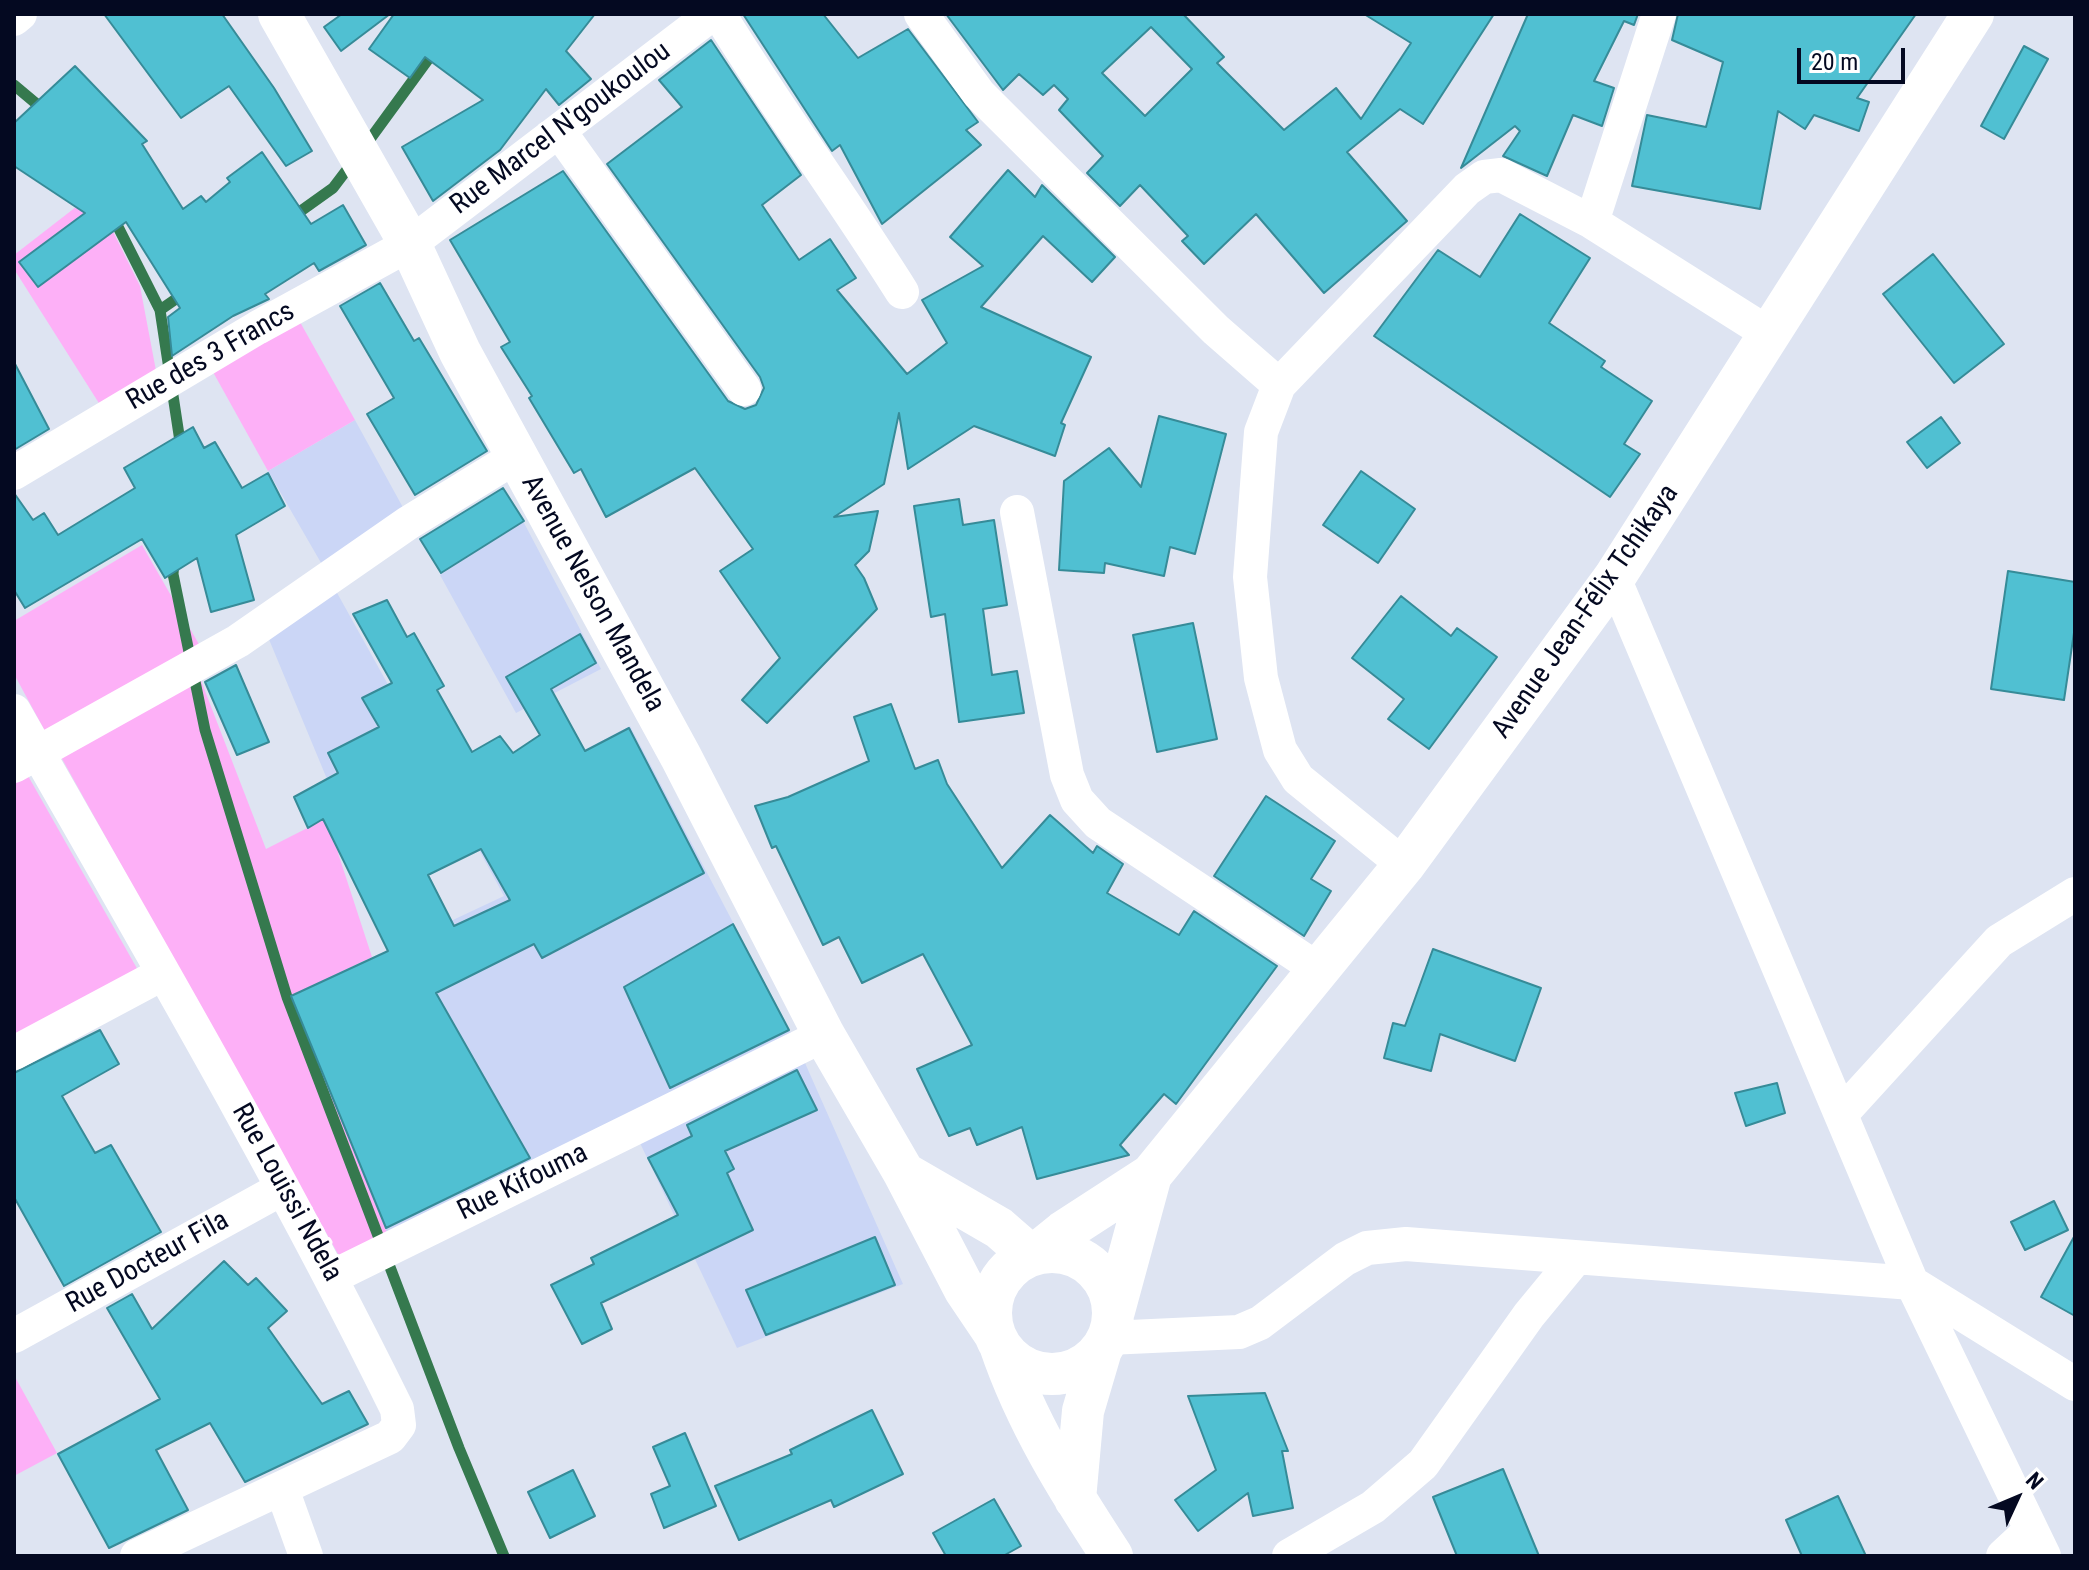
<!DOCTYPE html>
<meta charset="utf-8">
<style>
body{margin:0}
#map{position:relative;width:2089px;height:1570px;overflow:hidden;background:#dee4f2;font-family:"Roboto Condensed",sans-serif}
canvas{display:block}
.frame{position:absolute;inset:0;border:16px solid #040921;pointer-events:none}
.north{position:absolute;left:1977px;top:1458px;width:80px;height:80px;-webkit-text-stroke:6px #fff;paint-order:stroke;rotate:46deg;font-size:22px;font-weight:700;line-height:32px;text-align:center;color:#040921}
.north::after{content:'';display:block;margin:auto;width:28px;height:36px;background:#040921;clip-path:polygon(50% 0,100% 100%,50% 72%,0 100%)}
.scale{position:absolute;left:1797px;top:48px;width:108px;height:36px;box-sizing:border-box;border:4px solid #040921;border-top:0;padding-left:10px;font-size:24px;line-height:28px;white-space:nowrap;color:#040921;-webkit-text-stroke:6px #fff;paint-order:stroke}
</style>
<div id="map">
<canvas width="2089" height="1570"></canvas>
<div class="frame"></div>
<div class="north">N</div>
<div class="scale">20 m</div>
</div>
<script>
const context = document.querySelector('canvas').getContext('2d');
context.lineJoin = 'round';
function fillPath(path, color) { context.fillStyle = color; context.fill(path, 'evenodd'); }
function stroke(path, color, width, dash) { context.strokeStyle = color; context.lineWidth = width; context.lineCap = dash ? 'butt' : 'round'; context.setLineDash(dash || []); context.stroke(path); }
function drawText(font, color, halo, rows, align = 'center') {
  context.font = font + ' "Roboto Condensed",sans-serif'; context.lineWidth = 6; context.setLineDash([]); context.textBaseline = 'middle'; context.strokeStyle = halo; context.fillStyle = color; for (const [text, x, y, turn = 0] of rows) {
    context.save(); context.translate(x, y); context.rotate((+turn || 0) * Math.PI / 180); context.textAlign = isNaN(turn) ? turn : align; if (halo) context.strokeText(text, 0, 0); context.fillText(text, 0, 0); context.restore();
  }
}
const built = new Path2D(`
 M 355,420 L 406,513 L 324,568 L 268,471 Z
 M 523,521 L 601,669 L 516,713 L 440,575 Z
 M 336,591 L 450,796 L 354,844 L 268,637 Z
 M 630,726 L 791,1033 L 390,1240 L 291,996 L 504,896 L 460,815 Z
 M 805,1063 L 903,1284 L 737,1348 L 640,1143 Z`);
const green = new Path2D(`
 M 94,193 L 140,286 L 157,376 L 102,408 L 14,269 L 14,255 Z
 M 300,322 L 355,420 L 268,471 L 213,372 Z
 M 142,545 L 200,646 L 46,733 L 14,674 L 14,621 Z
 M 200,678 L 266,849 L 341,811 L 354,844 L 338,853 L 372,957 L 291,996 L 390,1240 L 343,1263 L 61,757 Z
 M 27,774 L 139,972 L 14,1038 L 14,781 Z
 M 14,1375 L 57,1453 L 14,1476 Z`);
const stream = new Path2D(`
 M 14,85 L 45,111
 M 365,146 L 435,50
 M 112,215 L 160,310 L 181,448
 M 291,218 L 333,188 L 352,163
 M 160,310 L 186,292
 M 174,561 L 173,574 L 205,730 L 287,997 L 459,1448 L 504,1556`);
const building = new Path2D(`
 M 104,14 L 222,14 L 274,88 L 312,151 L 286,166 L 229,86 L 181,118 Z
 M 342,14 L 390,14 L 341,51 L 324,27 Z
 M 394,14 L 595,14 L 566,51 L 591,79 L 559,105 L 546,89 L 500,150 L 433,201 L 402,147 L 483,100 L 425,57 L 410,78 L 369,49 Z
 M 743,14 L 823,14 L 858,58 L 908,29 L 978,122 L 966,130 L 981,145 L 882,224 L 840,145 L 832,151 Z
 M 946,14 L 1183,14 L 1224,57 L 1217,63 L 1284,130 L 1336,88 L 1361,119 L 1411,43 L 1364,14 L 1494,14 L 1423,124 L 1400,109 L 1347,152 L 1407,221 L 1324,293 L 1256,214 L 1204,264 L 1182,241 L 1188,236 L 1140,185 L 1120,206 L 1087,173 L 1103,156 L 1059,110 L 1068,99 L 1054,85 L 1043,95 L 1019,74 L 1003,90 ZM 1151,27 L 1192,69 L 1145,116 L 1102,73 Z
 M 1528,14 L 1638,14 L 1634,25 L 1624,21 L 1594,81 L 1614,88 L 1602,126 L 1573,115 L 1547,176 L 1503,156 L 1520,131 L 1515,126 L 1461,168 Z
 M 1678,14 L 1916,14 L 1857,98 L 1869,102 L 1859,131 L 1814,115 L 1805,129 L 1778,111 L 1760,209 L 1632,186 L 1647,115 L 1706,127 L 1723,62 L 1672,40 Z
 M 711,40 L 801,175 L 762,205 L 799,260 L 830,239 L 856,278 L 837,290 L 907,374 L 947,343 L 922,300 L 983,266 L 950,237 L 1008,170 L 1035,197 L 1042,185 L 1115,257 L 1092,282 L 1043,236 L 981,307 L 1091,357 L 1061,423 L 1065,425 L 1055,456 L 974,426 L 908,469 L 899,413 L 884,484 L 834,517 L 878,511 L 869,551 L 855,565 L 864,578 L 877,609 L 767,723 L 742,700 L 780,658 L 720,571 L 753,549 L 695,468 L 606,517 L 581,469 L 574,473 L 529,398 L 532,396 L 501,347 L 510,342 L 450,240 L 563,171 L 728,401 L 745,409 L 756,405 L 764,388 L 760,377 L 607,164 L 682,107 L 659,80 Z
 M 2024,46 L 2048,59 L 2004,139 L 1981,126 Z
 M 75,66 L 147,141 L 142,144 L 183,209 L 201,196 L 206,202 L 230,182 L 227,178 L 262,152 L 311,224 L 343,205 L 366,245 L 319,271 L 314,263 L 265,294 L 269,299 L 233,316 L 172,356 L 168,317 L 180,308 L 126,222 L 38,287 L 19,262 L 85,213 L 14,166 L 14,123 Z
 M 1520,214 L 1590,258 L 1549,323 L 1605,361 L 1601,367 L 1652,401 L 1624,444 L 1640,454 L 1610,497 L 1374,336 L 1438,250 L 1480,277 Z
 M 1933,254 L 2004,344 L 1954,383 L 1883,294 Z
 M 380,283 L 414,341 L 419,338 L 487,451 L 415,495 L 367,414 L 394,398 L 340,306 Z
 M 14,362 L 49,429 L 14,450 Z
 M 1159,416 L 1226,434 L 1195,554 L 1170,547 L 1164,576 L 1105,563 L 1104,573 L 1059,570 L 1064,481 L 1109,448 L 1141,487 Z
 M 1941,417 L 1960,443 L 1927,468 L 1907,442 Z
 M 193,427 L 204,448 L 215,442 L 242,488 L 268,473 L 285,506 L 236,535 L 254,600 L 211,612 L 197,558 L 165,578 L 142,539 L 25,608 L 14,590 L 14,493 L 33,520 L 44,513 L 58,535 L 135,488 L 124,468 Z
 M 1361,471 L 1415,509 L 1378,563 L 1323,525 Z
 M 503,488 L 524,521 L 441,573 L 420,539 Z
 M 959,499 L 963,525 L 994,520 L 1007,605 L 983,609 L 992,675 L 1017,671 L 1024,713 L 959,722 L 945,614 L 931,617 L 914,506 Z
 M 2008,571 L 2075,582 L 2075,626 L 2064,700 L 1991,689 Z
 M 1401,596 L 1451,636 L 1457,628 L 1497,657 L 1429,749 L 1388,719 L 1404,699 L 1352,658 Z
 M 387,600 L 407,637 L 414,633 L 444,686 L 437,690 L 472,752 L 500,736 L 513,753 L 540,735 L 506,677 L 580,634 L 596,663 L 551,689 L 585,751 L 629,728 L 704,873 L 542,958 L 534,944 L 436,993 L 530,1158 L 386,1228 L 291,996 L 388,951 L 323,819 L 308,828 L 294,797 L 338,773 L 328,753 L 379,727 L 362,698 L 392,683 L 353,614 ZM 481,849 L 510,900 L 454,926 L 428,875 Z
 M 1193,623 L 1217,739 L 1157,752 L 1133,635 Z
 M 236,665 L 269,742 L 237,755 L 205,682 Z
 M 891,704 L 915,769 L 938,760 L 947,784 L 1002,868 L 1050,815 L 1093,853 L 1097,846 L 1123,864 L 1107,893 L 1179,935 L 1194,911 L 1277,966 L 1176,1104 L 1164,1094 L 1120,1145 L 1129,1155 L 1037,1179 L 1022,1127 L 977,1145 L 970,1128 L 949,1136 L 917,1069 L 972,1045 L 923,954 L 862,983 L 839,937 L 823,945 L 776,846 L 772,848 L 755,806 L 788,797 L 869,761 L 854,717 Z
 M 1266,796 L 1335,841 L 1311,879 L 1331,891 L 1304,936 L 1214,876 Z
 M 733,924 L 789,1030 L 670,1088 L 624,987 Z
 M 1433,949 L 1541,988 L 1515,1061 L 1440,1034 L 1431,1071 L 1384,1058 L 1393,1023 L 1405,1026 Z
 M 100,1030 L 119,1064 L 62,1096 L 95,1153 L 111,1145 L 161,1232 L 64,1286 L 14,1197 L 14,1073 Z
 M 797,1070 L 817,1110 L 725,1151 L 734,1169 L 727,1173 L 753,1230 L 601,1303 L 612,1329 L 582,1344 L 551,1285 L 594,1264 L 591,1258 L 678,1215 L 648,1158 L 692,1136 L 687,1125 Z
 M 1777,1083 L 1785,1113 L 1746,1126 L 1735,1093 Z
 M 2054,1201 L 2068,1230 L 2025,1250 L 2011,1222 Z
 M 2075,1235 L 2075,1316 L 2041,1297 Z
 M 875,1237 L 895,1285 L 766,1335 L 746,1290 Z
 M 224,1261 L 248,1285 L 256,1278 L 287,1311 L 268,1328 L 322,1404 L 349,1391 L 368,1424 L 245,1482 L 210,1423 L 156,1450 L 188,1510 L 109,1548 L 58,1454 L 160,1399 L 107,1308 L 132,1294 L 152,1329 Z
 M 1265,1393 L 1288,1451 L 1282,1451 L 1293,1508 L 1253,1516 L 1248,1493 L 1198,1531 L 1175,1500 L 1216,1470 L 1188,1396 Z
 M 872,1410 L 903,1474 L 834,1507 L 831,1500 L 739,1540 L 715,1486 L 792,1454 L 790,1450 Z
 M 685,1433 L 716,1506 L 664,1528 L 651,1494 L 670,1486 L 653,1447 Z
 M 1503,1469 L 1539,1556 L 1457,1556 L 1433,1497 Z
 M 573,1470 L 595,1516 L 550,1538 L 528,1492 Z
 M 1838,1496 L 1866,1556 L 1802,1556 L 1786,1520 Z
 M 994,1499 L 1021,1546 L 1003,1556 L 946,1556 L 933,1533 Z`);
const minor = new Path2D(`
 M 719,14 C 777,109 843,198 902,292
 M 921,14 L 979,94 L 1216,330 L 1279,385
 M 14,19 L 20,14
 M 559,131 L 744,389
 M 1592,222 L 1659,14
 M 14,473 L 257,328 L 410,244 L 712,14
 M 1017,512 L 1067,775 L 1077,800 L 1098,823 L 1319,970
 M 1614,578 L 1912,1283 L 2044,1556
 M 14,711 C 145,941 280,1171 397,1409 L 399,1425 L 390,1437 L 137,1556
 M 14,766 L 238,641 L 408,523 L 517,456
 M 1404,865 L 1298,779 L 1280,750 L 1261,678 L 1250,577 L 1261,432 L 1279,385 L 1467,189 L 1484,177 L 1501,175 L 1592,222 L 1771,335
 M 14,1053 L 162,974
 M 1843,1112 L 1999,941 L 2075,894
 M 332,1277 L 824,1035
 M 14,1336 L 281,1189
 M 1108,1338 L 1239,1332 L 1260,1323 L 1345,1259 L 1367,1248 L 1406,1244 L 1912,1283 L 2075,1384
 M 282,1489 L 306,1556
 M 1289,1556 L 1373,1507 L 1423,1464 L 1529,1315 L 1576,1258
 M 2003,1556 L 2031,1530`);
const tertiary = new Path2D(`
 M 279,14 L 410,244 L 460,352 L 681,757 L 824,1035 L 904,1173 L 965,1290 L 994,1333
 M 904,1173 L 999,1228 L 1030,1255
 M991 1313a61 61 0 1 1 122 0a61 61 0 1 1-122 0Z
 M 1037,1253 L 1063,1232 L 1151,1175 L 1404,865 L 1614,578 L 1973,14
 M 1114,1311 L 1151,1175
 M 1000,1345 C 1026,1422 1068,1489 1112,1556
 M 1075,1499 L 1083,1411 L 1101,1350`);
const streetNames = [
 ["Rue Marcel N'goukoulou",561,129,-37],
 ["Rue des 3 Francs",211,357,-30],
 ["Avenue Nelson Mandela",592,594,61],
 ["Avenue Jean-Félix Tchikaya",1586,612,-55],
 ["Rue Kifouma",523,1183,-26],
 ["Rue Louissi Ndela",286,1193,61],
 ["Rue Docteur Fila",148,1263,-29]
];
fillPath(built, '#cbd6f6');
fillPath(green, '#fdb0f7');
stroke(stream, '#35794e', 11);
fillPath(building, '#50c0d2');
stroke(building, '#368b98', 2);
stroke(minor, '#fff', 34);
stroke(tertiary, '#fff', 42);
drawText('28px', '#040921', '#fff', streetNames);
</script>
